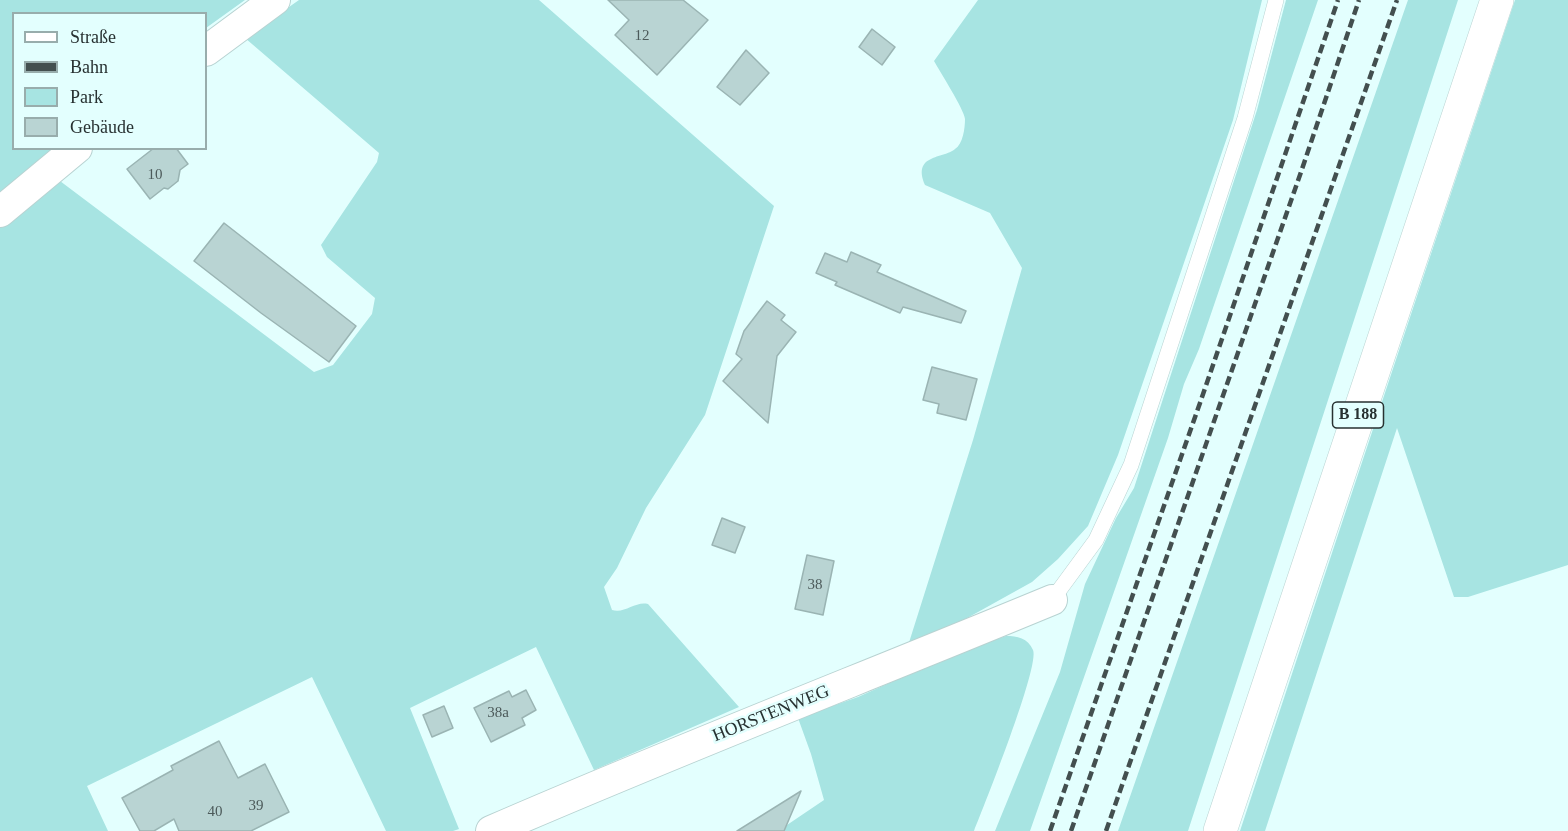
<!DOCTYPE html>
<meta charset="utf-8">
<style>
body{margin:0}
#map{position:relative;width:1568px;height:831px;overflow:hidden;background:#e3fffe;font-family:"Times New Roman",serif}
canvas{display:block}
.legend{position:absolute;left:12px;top:12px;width:195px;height:138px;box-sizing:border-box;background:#e3fffe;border:2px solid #98adac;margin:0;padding:8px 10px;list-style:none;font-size:18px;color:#273131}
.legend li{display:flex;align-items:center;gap:12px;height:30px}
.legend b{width:30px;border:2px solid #98adac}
</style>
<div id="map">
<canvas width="1568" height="831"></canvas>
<ul class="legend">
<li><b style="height:8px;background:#fff"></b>Straße</li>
<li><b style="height:8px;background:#434f4f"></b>Bahn</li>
<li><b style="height:16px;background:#a7e4e2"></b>Park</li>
<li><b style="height:16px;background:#b9d4d3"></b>Gebäude</li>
</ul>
</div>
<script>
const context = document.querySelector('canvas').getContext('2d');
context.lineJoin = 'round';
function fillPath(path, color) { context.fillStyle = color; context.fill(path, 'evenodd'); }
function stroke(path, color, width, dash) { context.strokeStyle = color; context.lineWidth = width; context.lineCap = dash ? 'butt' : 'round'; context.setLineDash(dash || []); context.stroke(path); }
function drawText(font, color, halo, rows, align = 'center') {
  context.font = font + ' "Times New Roman",serif'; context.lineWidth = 5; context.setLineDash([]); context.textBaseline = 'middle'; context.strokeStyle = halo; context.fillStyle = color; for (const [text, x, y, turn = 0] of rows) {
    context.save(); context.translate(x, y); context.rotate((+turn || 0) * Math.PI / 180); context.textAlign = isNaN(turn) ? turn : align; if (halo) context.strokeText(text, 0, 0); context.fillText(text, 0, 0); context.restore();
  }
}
const green = new Path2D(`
 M 0,0 L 245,0 L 206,28 L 206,14 L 14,14 L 14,148 L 55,149 L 0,194 Z
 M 299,0 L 539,0 L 774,206 L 705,415 L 646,508 L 617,568 L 604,587 L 612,610 C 625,614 635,601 648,604 L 739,707 L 594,770 L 536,647 L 410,708 L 459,829 L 453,831 L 386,831 L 312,677 L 87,786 L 108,831 L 0,831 L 0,228 L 60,181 L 314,372 L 333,365 L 372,314 L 375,298 L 327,257 L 321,245 L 377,162 L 379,153 L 245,38 Z
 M 978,0 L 1262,0 L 1233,120 L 1118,455 L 1088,526 L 1058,559 L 1032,582 L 906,652 L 973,440 L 1022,268 L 990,213 L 925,185 C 912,154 943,159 955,149 C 963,144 965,128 965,119 C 964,109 940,72 934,61 Z
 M 1286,0 L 1318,0 L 1199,349 L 1184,384 L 1168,438 L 1030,831 L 995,831 L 1060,672 L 1085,584 L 1116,518 L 1134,488 L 1257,110 Z
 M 1408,0 L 1458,0 L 1188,831 L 1118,831 Z
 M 1515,0 L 1568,0 L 1568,565 L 1468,597 L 1454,597 L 1397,428 L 1265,831 L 1240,831 Z
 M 1006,636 C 1017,636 1028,638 1033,650 C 1040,666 984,806 974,831 L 784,831 L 787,825 L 824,800 L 811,754 L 798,718 L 858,697 L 954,654 Z`);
const building = new Path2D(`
 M 608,0 L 683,0 L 708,20 L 657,75 L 615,35 L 629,20 Z
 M 872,29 L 895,47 L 882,65 L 859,47 Z
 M 746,50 L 769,73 L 740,105 L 717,87 Z
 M 154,148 L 176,148 L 188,164 L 180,170 L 178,181 L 168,189 L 164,188 L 150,199 L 127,169 Z
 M 224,223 L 356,326 L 329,362 L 261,313 L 194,261 Z
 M 851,252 L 881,265 L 877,272 L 966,311 L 961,323 L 903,307 L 900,313 L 835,285 L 837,282 L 816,273 L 825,253 L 847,262 Z
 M 767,301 L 785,315 L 781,320 L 796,332 L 777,356 L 768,423 L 723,381 L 742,359 L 736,354 L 744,331 Z
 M 932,367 L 977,379 L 966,420 L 937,413 L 939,404 L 923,400 Z
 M 722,518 L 745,527 L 735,553 L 712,545 Z
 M 807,555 L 834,561 L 823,615 L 795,609 Z
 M 526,690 L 536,710 L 522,718 L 525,725 L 491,742 L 474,708 L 509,691 L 512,697 Z
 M 444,706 L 453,728 L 432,737 L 423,715 Z
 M 219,741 L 238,778 L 265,764 L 289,812 L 251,831 L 179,831 L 174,819 L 154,831 L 140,831 L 122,798 L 173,770 L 171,766 Z
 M 801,791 L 784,831 L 737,831 Z`);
const service = new Path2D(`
 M 1052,600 L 1096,540 L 1131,465 L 1245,118 L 1276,0`);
const minor = new Path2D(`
 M 206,51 L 275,0
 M 0,212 L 77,148
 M 491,831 C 677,750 866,677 1052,600`);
const primary = new Path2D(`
 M 1220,831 L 1497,0`);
const rail = new Path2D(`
 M 1050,831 L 1200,403 L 1338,0
 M 1071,831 L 1301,172 L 1359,0
 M 1106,831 L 1397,0`);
const numberNames = [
 ["12",642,36],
 ["10",155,175],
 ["38",815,585],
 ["38a",498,713],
 ["39",256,806],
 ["40",215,812]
];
const shields = [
 [1358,415,51]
];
const shieldNames = [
 ["B 188",1358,415]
];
const streetNames = [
 ["HORSTENWEG",771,714,-22]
];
fillPath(green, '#a7e4e2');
fillPath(building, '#b9d4d3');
stroke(building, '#9ab4b3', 1.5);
stroke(service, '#b8d3d2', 16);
stroke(minor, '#b8d3d2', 32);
stroke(primary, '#b8d3d2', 34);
stroke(service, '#fff', 15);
stroke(minor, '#fff', 30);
stroke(primary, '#fff', 33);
stroke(rail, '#434f4f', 4.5, [9, 4.5]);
drawText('15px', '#4c5a5a', null, numberNames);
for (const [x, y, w] of shields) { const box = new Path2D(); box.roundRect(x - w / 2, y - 13, w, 26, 4.5); context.fillStyle = '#e3fffe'; context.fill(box); stroke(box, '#273131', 1.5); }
drawText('bold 16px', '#273131', null, shieldNames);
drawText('18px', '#273131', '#e3fffe', streetNames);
</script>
